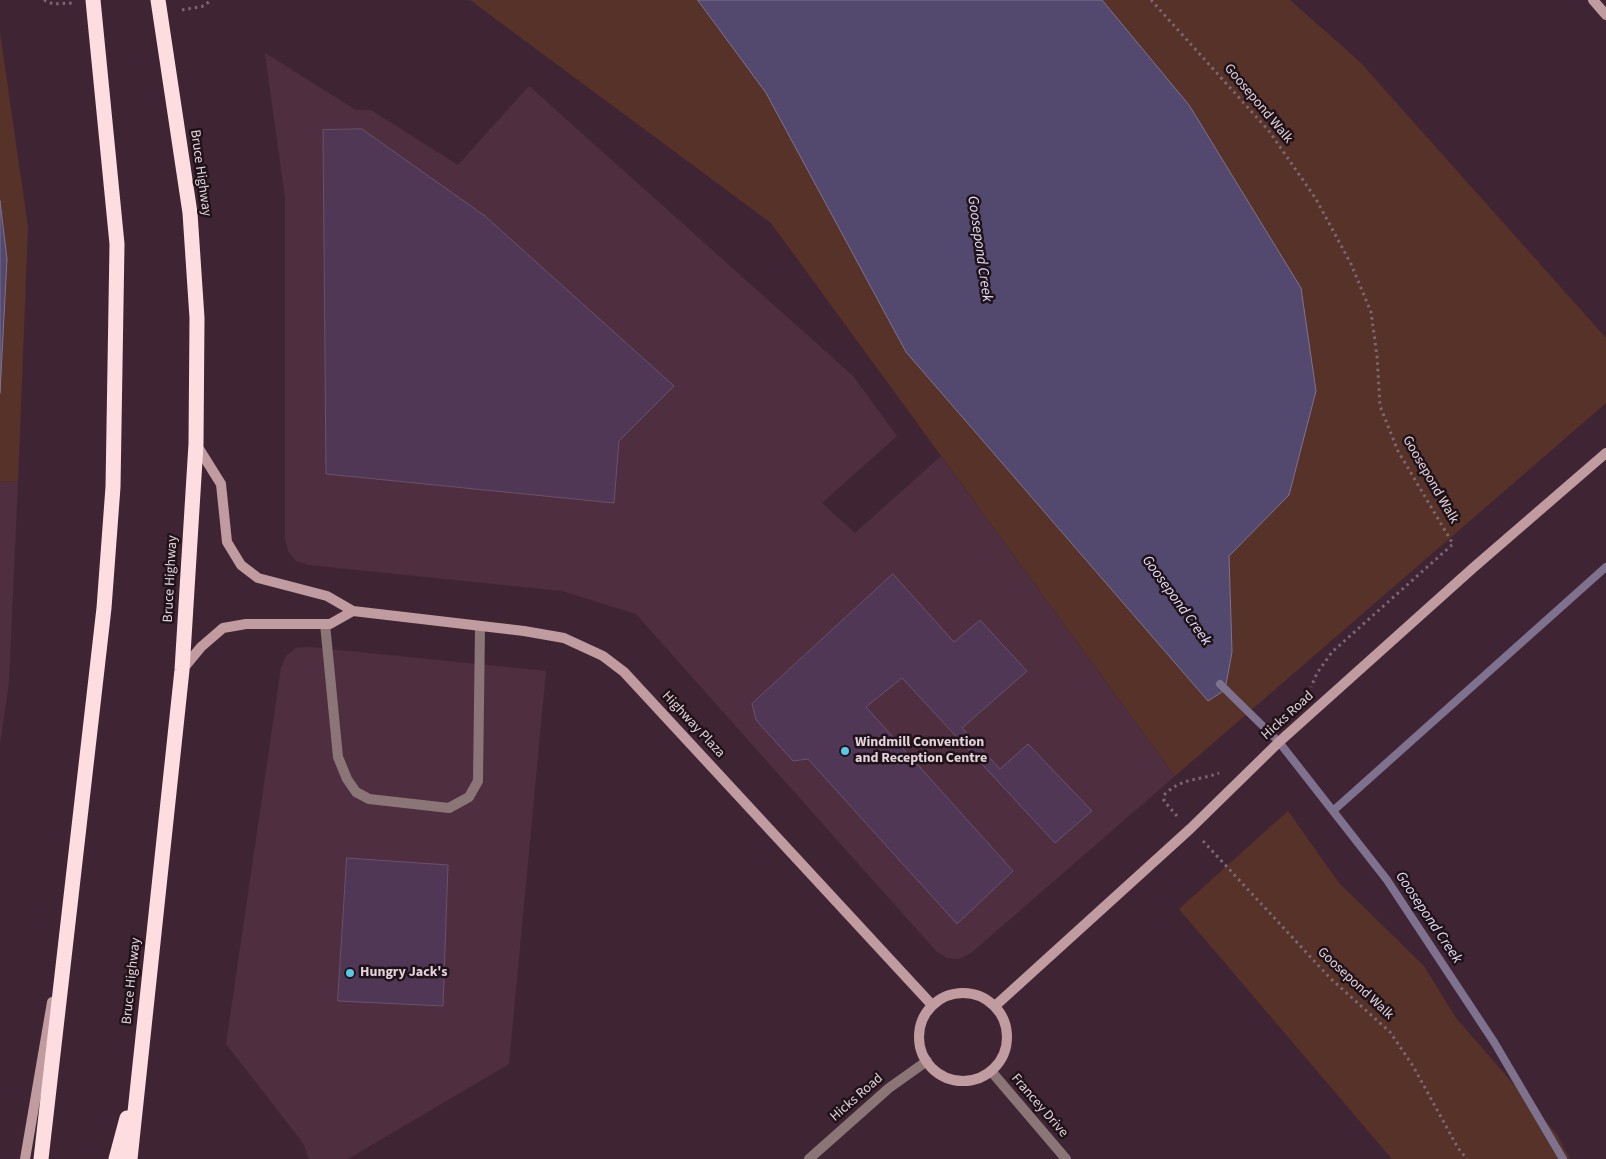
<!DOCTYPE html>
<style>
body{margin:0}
canvas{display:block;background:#3f2533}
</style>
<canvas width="1606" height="1159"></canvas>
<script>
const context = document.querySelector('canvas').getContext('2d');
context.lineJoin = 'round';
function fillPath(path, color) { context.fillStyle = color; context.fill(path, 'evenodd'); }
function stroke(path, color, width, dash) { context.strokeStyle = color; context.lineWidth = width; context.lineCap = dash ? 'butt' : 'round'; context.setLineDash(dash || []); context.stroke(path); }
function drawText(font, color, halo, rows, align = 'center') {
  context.font = font + ' "Source Sans 3",sans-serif'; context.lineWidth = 5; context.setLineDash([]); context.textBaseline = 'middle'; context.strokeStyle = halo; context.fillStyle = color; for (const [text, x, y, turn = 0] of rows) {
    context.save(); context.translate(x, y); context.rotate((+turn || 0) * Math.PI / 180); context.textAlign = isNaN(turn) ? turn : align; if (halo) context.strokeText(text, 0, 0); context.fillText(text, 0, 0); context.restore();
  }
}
const built = new Path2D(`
 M 265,53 L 356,110 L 371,110 L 458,165 L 529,86 L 853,376 L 897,436 L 822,503 L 855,533 L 941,456 L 1175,776 L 971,953 L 960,959 L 947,958 L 936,951 L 636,614 L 562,591 L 309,565 L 296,561 L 288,551 L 285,539 L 285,198 Z
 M 18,481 L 9,682 L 0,745 L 0,482 Z
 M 309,647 L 546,671 L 509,1064 L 348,1159 L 309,1159 L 303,1143 L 226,1044 L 281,668 L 286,656 L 296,648 Z`);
const green = new Path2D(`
 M 470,0 L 1290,0 L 1359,61 L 1606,338 L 1606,403 L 1175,776 L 771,223 Z
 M 0,33 L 28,227 L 18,481 L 0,482 Z
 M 1288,811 L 1339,883 L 1424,966 L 1456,1018 L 1556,1133 L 1570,1159 L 1392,1159 L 1179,909 Z`);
const water = new Path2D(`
 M 698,0 L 1102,0 L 1189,105 L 1301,288 L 1316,391 L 1289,495 L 1229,556 L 1232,652 L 1225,690 L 1208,701 L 906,352 L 766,93 Z
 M 0,201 L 7,259 L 0,393 Z`);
const stream = new Path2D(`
 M 1220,684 L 1279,742 L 1387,880 L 1494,1042 L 1563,1159
 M 1334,810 L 1606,567`);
const building = new Path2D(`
 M 362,129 L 485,216 L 674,386 L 619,441 L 614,503 L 326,474 L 323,130 Z
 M 893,574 L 954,642 L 980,620 L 1027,671 L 962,728 L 1000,769 L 1028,744 L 1092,811 L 1055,843 L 902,678 L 866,707 L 1013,871 L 957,924 L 808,759 L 793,761 L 756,720 L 752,704 Z
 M 347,858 L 448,865 L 443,1006 L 338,1001 Z`);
const path = new Path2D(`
 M 44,0 L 53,4 L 72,3
 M 1151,0 L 1269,131 L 1316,199 L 1351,264 L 1371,312 L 1377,356 L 1380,406 L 1398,451 L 1453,544 L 1332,652 L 1317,673 L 1311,687
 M 182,10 L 204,6 L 211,0
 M 1177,816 L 1164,801 L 1164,795 C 1182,777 1199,781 1219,773
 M 1203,841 L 1330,978 L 1390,1032 L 1413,1066 L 1458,1148 L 1467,1159`);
const lane = new Path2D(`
 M 325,624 L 338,757 L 347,779 L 356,792 L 369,799 L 449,808 L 469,797 L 478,781 L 480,626`);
const street = new Path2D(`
 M 991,1071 L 1066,1159
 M 809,1159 L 889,1088 L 927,1061`);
const secondary = new Path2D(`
 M 1593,0 L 1606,15
 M 196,444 L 221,484 L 227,542 L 241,565 L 258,578 L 327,596 L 353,611 L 524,631 L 564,638 L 603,656 L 624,672 L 932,1005
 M 182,670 L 201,647 L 223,628 L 246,624 L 330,624 L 353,611
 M919 1037a44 44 0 1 1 88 0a44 44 0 1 1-88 0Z
 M 995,1006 L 1190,829 L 1279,742 L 1473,568 L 1606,453
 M 25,1159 L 52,1002`);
const highway = new Path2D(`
 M 41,1159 L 104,608 L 113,487 L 117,244 L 93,0
 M 116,1159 L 127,1118
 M 130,1159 L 182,670 L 196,444 L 197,318 L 190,213 L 158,0`);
const markers = [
 [845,751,5,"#5bc7e7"],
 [350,973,5,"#5bc7e7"]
];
const streetNames = [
 ["Goosepond Walk",1258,104,50],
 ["Bruce Highway",200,173,82],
 ["Goosepond Walk",1430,480,60],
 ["Bruce Highway",171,579,-87],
 ["Hicks Road",1288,716,-42],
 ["Highway Plaza",693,725,47],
 ["Bruce Highway",132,981,-84],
 ["Goosepond Walk",1355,984,43],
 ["Hicks Road",857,1098,-41],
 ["Francey Drive",1039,1106,49]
];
const poiNames = [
 ["Windmill Convention",855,743],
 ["and Reception Centre",855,759],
 ["Hungry Jack's",360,973]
];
const waterNames = [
 ["Goosepond Creek",979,249,82],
 ["Goosepond Creek",1176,601,54],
 ["Goosepond Creek",1428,918,56]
];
fillPath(built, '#4e2e3f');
fillPath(green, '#573228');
fillPath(water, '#53496f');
stroke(water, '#7e728f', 1);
stroke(stream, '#7e728f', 8);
fillPath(building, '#513756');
stroke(building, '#67536a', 1);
stroke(path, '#7d6773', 3, [2.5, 4]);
stroke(lane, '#8b7577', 10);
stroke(street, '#8b7577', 10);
stroke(secondary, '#c09ca0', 10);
stroke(highway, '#fedde0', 15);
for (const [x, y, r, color] of markers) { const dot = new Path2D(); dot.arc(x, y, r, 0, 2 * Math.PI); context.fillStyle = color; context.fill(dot); stroke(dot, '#1f1319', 2); }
drawText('14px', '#e4d2db', '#1f1319', streetNames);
drawText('bold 14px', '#e4d2db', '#1f1319', poiNames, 'left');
drawText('italic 15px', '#e4def9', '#1f1319', waterNames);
</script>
